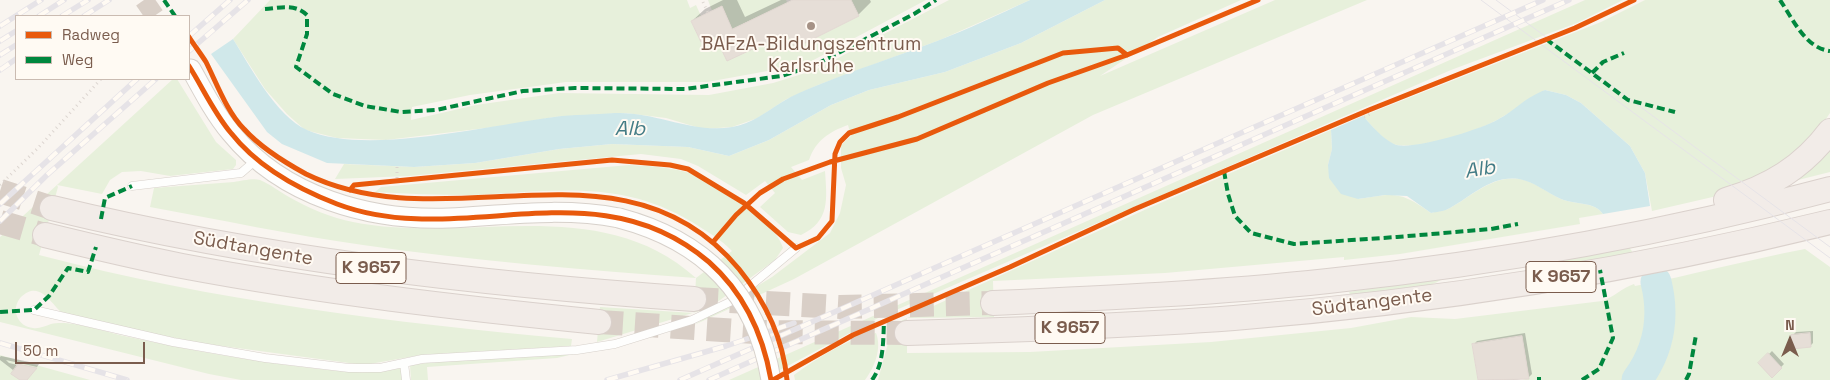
<!DOCTYPE html>
<meta charset="utf-8">
<style>
body{margin:0}
#map{position:relative;width:1830px;height:380px;overflow:hidden;background:#f9f5f0;font-family:"Space Grotesk",sans-serif}
canvas{display:block}
.legend{position:absolute;left:15px;top:15px;width:175px;height:65px;box-sizing:border-box;background:#fffaf3;border:1px solid #cabbb1;margin:0;padding:6px 9px;list-style:none;font-size:15px;color:#7a5c4d}
.legend li{display:flex;align-items:center;gap:10px;height:25px}
.legend b{width:25px;border:1px solid #cabbb1}
.north{position:absolute;left:1765px;top:315px;width:50px;height:50px;-webkit-text-stroke:4px #fffaf3;paint-order:stroke;rotate:0deg;font-size:14px;font-weight:700;line-height:20px;text-align:center;color:#7a5c4d}
.north::after{content:'';display:block;margin:auto;width:18px;height:22px;background:#7a5c4d;clip-path:polygon(50% 0,100% 100%,50% 72%,0 100%)}
.scale{position:absolute;left:15px;top:342px;width:130px;height:22px;box-sizing:border-box;border:2px solid #7a5c4d;border-top:0;padding-left:6px;font-size:15px;line-height:18px;white-space:nowrap;color:#7a5c4d;-webkit-text-stroke:4px #fffaf3;paint-order:stroke}
</style>
<div id="map">
<canvas width="1830" height="380"></canvas>
<ul class="legend">
<li><b style="height:6px;background:#e8590c"></b>Radweg</li>
<li><b style="height:6px;background:#00873e"></b>Weg</li>
</ul>
<div class="north">N</div>
<div class="scale">50 m</div>
</div>
<script>
const context = document.querySelector('canvas').getContext('2d');
context.lineJoin = 'round';
function fillPath(path, color) { context.fillStyle = color; context.fill(path, 'evenodd'); }
function stroke(path, color, width, dash) { context.strokeStyle = color; context.lineWidth = width; context.lineCap = dash ? 'butt' : 'round'; context.setLineDash(dash || []); context.stroke(path); }
function drawText(font, color, halo, rows, align = 'center') {
  context.font = font + ' "Space Grotesk",sans-serif'; context.lineWidth = 4; context.setLineDash([]); context.textBaseline = 'middle'; context.strokeStyle = halo; context.fillStyle = color; for (const [text, x, y, turn = 0] of rows) {
    context.save(); context.translate(x, y); context.rotate((+turn || 0) * Math.PI / 180); context.textAlign = isNaN(turn) ? turn : align; if (halo) context.strokeText(text, 0, 0); context.fillText(text, 0, 0); context.restore();
  }
}
const green = new Path2D(`
 M 270,0 L 687,0 L 690,8 L 696,5 L 701,16 L 691,21 L 701,42 L 715,36 L 727,60 L 787,33 L 795,48 L 859,16 L 851,0 L 926,0 L 806,64 L 707,82 L 566,82 L 470,95 L 412,107 L 411,120 L 476,105 L 559,93 L 709,95 L 773,83 L 815,70 L 949,0 L 1030,0 L 940,40 L 818,85 L 785,100 L 758,118 L 732,127 L 703,129 L 666,118 L 625,113 L 554,117 L 511,125 L 386,140 L 337,138 L 305,130 L 287,114 L 265,89 L 233,39 Z
 M 708,0 L 786,0 L 793,13 L 775,9 L 732,29 L 722,7 L 712,11 Z
 M 1105,0 L 1241,0 L 1158,37 L 1100,76 L 1275,0 L 1367,0 L 1093,115 L 794,279 L 694,325 L 772,277 L 830,233 L 840,213 L 846,185 L 841,168 L 841,145 L 851,136 L 848,125 C 829,132 816,140 809,160 L 791,167 L 802,180 L 825,171 C 827,200 830,221 801,235 L 788,232 L 760,207 L 775,193 L 765,181 L 746,195 L 698,166 L 681,159 L 641,154 L 409,176 L 335,179 L 344,164 L 414,167 L 475,163 L 559,149 L 612,144 L 688,147 L 729,156 L 769,140 L 831,105 L 869,90 L 945,72 L 1021,43 Z
 M 1585,0 L 1623,0 L 1577,23 L 1451,70 L 880,317 L 761,380 L 729,380 Z
 M 1645,0 L 1830,0 L 1830,113 L 1815,135 L 1779,163 L 1730,193 L 1652,211 L 1645,173 L 1630,146 L 1581,103 L 1566,95 L 1545,90 C 1529,100 1513,111 1497,120 C 1476,132 1421,149 1397,145 C 1385,143 1371,125 1363,116 L 1601,22 Z
 M 173,79 L 177,79 L 216,142 L 236,160 L 236,165 L 233,169 L 170,176 L 141,171 L 122,172 L 110,180 L 102,194 L 57,185 L 58,187 L 39,255 C 214,301 393,323 572,339 L 571,346 L 421,355 L 364,365 L 200,343 L 67,316 C 53,310 42,277 21,297 C 10,309 18,327 33,328 C 39,329 45,326 51,324 C 71,319 108,333 129,337 C 189,350 250,361 311,368 C 343,372 370,375 401,368 L 403,380 L 241,380 L 209,374 L 0,322 L 0,237 Z
 M 1331,130 L 1332,149 L 1328,165 L 1358,199 C 1395,193 1400,191 1431,213 C 1437,211 1445,211 1450,208 C 1472,196 1492,175 1520,179 C 1536,182 1547,193 1561,199 C 1575,205 1594,201 1603,214 L 1579,218 L 1580,224 L 1400,254 L 1344,260 L 1344,257 L 1165,273 L 993,281 L 994,317 L 907,318 L 907,353 L 1030,352 L 1211,342 L 1351,328 L 1411,317 L 1455,319 L 1602,301 C 1614,297 1622,288 1634,284 L 1635,286 C 1692,275 1747,260 1805,249 L 1830,267 L 1830,380 L 1522,380 L 1529,378 L 1522,336 L 1472,344 L 1478,380 L 878,380 L 893,325 L 907,318 L 1151,207 Z
 M 1830,146 L 1830,172 L 1794,181 Z
 M 629,165 C 649,166 667,167 686,172 C 712,180 777,222 783,248 L 775,260 L 709,308 L 597,342 L 600,307 L 694,313 L 696,278 C 585,270 474,261 363,245 C 292,235 221,220 150,207 L 154,188 C 181,186 207,184 234,182 C 241,181 253,178 260,180 C 270,184 280,192 289,197 C 308,208 332,218 353,222 C 468,245 599,191 696,278 L 732,251 C 721,239 706,231 692,222 C 619,178 551,192 470,195 C 438,195 407,194 375,192 L 381,187 Z
 M 1627,244 L 1633,253 L 1590,261 L 1537,265 Z
 M 1421,280 L 1441,280 C 1416,294 1379,292 1350,295 L 1349,292 Z
 M 876,333 C 882,348 875,367 865,380 L 795,380 L 794,375 C 818,358 846,339 876,333 Z
 M 578,353 L 557,358 L 427,367 L 428,380 L 411,380 L 410,365 L 436,362 Z
 M 0,355 L 90,380 L 0,380 Z`);
const water = new Path2D(`
 M 1030,0 L 1105,0 L 1021,43 L 945,72 L 869,90 L 831,105 L 769,140 L 729,156 L 688,147 L 612,144 L 559,149 L 475,163 L 414,167 L 327,163 L 282,144 L 267,132 L 211,54 L 233,39 C 250,66 276,116 307,130 C 365,156 490,125 554,117 C 574,114 595,115 615,113 C 655,111 693,134 732,127 C 751,124 766,112 782,102 C 793,95 806,90 818,85 C 857,69 898,56 937,41 C 969,29 999,14 1030,0 Z
 M 1545,90 L 1566,95 L 1581,103 L 1630,146 L 1645,173 L 1650,206 L 1603,214 C 1594,201 1575,205 1561,199 C 1547,193 1535,182 1519,179 C 1491,175 1472,196 1450,208 C 1445,211 1437,212 1431,213 L 1407,196 L 1385,195 L 1358,199 L 1341,194 L 1329,178 L 1328,165 L 1332,149 L 1331,130 L 1363,116 C 1372,126 1382,138 1394,144 C 1408,152 1482,129 1497,120 C 1516,110 1524,98 1545,90 Z`);
const shadow = new Path2D(`
 M 723,0 L 737,0 L 745,17 L 781,0 L 870,0 L 871,2 L 858,15 L 796,46 L 787,31 L 715,34 L 692,21 L 705,9 Z
 M 1813,331 L 1813,343 L 1810,346 L 1792,336 L 1796,332 Z
 M 1525,333 L 1532,374 L 1528,378 L 1514,380 L 1480,380 L 1474,344 L 1477,341 Z
 M 1772,351 L 1784,364 L 1772,376 L 1760,363 Z
 M 0,357 L 1,356 L 39,364 L 37,367 L 6,360 L 9,363 L 35,369 L 26,380 L 0,360 Z`);
const river = new Path2D(`
 M 1637,380 C 1659,350 1665,318 1656,282`);
const building = new Path2D(`
 M 793,0 L 851,0 L 859,16 L 795,48 L 787,33 L 727,61 L 715,36 L 701,42 L 691,21 L 722,6 L 732,29 Z
 M 1810,333 L 1811,347 L 1792,349 L 1791,335 Z
 M 1522,336 L 1529,379 L 1478,380 L 1472,344 Z
 M 1768,353 L 1782,368 L 1772,378 L 1758,363 Z
 M 18,364 L 37,368 L 27,380 L 20,380 L 11,374 Z`);
const tertiaryTunnel = new Path2D(`
 M 144,0 L 155,16`);
const trunkTunnel = new Path2D(`
 M 0,191 L 52,208
 M 0,222 L 45,235
 M 694,299 L 840,307 L 993,303
 M 599,322 L 755,332 L 907,333`);
const path = new Path2D(`
 M 703,2 L 708,13
 M 1364,117 L 1370,114
 M 397,167 L 397,181
 M 0,185 L 39,147 L 101,79`);
const service = new Path2D(`
 M 132,186 L 241,173 L 257,159
 M 34,310 L 173,342 L 265,358 L 349,368 L 380,368 L 422,359 L 577,350 L 615,344 L 692,320 L 732,301 L 796,248
 M 404,363 L 406,380`);
const tertiary = new Path2D(`
 M 191,69 C 203,91 215,114 231,133 C 283,197 370,221 449,218 C 506,215 562,207 619,218`);
const trunk = new Path2D(`
 M 1726,200 C 1770,187 1803,167 1830,131
 M 52,208 C 263,259 478,284 694,299
 M 45,235 C 90,246 136,257 182,266 C 320,292 459,308 599,322
 M 993,303 C 1105,298 1217,293 1328,281 C 1497,263 1666,233 1830,189
 M 907,333 C 1016,330 1125,326 1234,318 C 1434,302 1635,270 1830,222`);
const tram = new Path2D(`
 M 1481,0 L 1830,258
 M 1496,0 L 1830,247`);
const rail = new Path2D(`
 M 39,16 L 64,0
 M 62,16 L 88,0
 M 84,16 L 109,0
 M 0,26 L 41,0
 M 189,36 L 230,0
 M 0,41 L 16,31
 M 189,51 L 248,0
 M 0,55 L 16,45
 M 0,70 L 16,59
 M 0,204 L 137,79
 M 0,221 L 47,175 L 156,79
 M 0,343 L 127,380
 M 607,380 L 726,346 L 794,323
 M 680,380 L 1543,0
 M 709,380 L 1569,0`);
const tertiaryBridge = new Path2D(`
 M 619,218 C 703,240 757,293 771,380`);
const quiet = new Path2D(`
 M 164,0 L 175,16
 M 1780,0 C 1793,19 1805,48 1830,51
 M 265,9 C 280,8 294,3 307,15 L 307,34 L 296,67 L 333,94 L 365,106 L 401,112 L 436,110 L 523,91 L 575,88 L 685,89 L 781,76 L 813,66 L 914,14 L 936,0
 M 1546,39 L 1628,100 L 1675,112
 M 1592,73 L 1603,62 L 1624,53
 M 1224,171 L 1228,194 L 1235,216 L 1251,233 L 1294,244 L 1397,237 L 1491,229 L 1518,224
 M 101,219 L 105,198 L 132,186
 M 0,312 L 34,310 L 49,296 L 68,268 L 88,272 L 96,247
 M 1539,377 L 1539,380
 M 872,380 C 884,364 883,341 884,322
 M 1582,380 L 1599,369 L 1613,338 L 1600,270
 M 1686,380 L 1689,374 L 1696,335`);
const cycleway = new Path2D(`
 M 189,37 C 194,45 201,54 206,62 C 217,84 227,112 244,129 C 261,148 284,162 306,174 C 448,244 623,129 739,269 C 765,301 783,338 787,380
 M 189,66 C 203,88 214,113 231,133 C 257,166 298,189 337,204 C 461,251 595,164 709,262 C 744,293 763,334 771,380
 M 350,190 L 354,185 L 612,160 L 670,165 L 688,169 L 744,203 L 796,248 L 818,238 L 832,221 L 835,154 L 840,142 L 849,133 L 898,117 L 1063,53 L 1118,48 L 1127,55
 M 713,242 L 736,215 L 760,193 L 783,179 L 830,162 L 917,139 L 1048,83 L 1127,55 L 1258,0
 M 773,380 L 853,335 L 1010,267 L 1135,209 L 1369,110 L 1575,28 L 1634,0`);
const markers = [
 [811,26,5,"#a69286"]
];
const shields = [
 [371,268,70],
 [1561,277,70],
 [1070,328,70]
];
const shieldNames = [
 ["K 9657",371,268],
 ["K 9657",1561,277],
 ["K 9657",1070,328]
];
const poiNames = [
 ["BAFzA-Bildungszentrum",811,45],
 ["Karlsruhe",811,67]
];
const streetNames = [
 ["Südtangente",253,249,10],
 ["Südtangente",1372,303,-7]
];
const waterNames = [
 ["Alb",630,130],
 ["Alb",1480,170,-9]
];
fillPath(green, '#e7f0db');
fillPath(water, '#d0e8ea');
fillPath(shadow, '#0003');
stroke(river, '#d0e8ea', 31);
fillPath(building, '#e6ded7');
stroke(building, '#e2d8d2', 1);
stroke(tertiaryTunnel, '#d9cfc7', 19, [19, 9]);
stroke(trunkTunnel, '#d9cfc7', 24, [24, 12]);
stroke(service, '#d7d1cb', 9);
stroke(tertiary, '#d7d1cb', 21);
stroke(trunk, '#dad1cc', 26);
stroke(path, '#dcd5d0', 3, [1, 4]);
stroke(service, '#fefefd', 8);
stroke(tertiary, '#fefefd', 19);
stroke(trunk, '#f2ece8', 24);
stroke(tram, '#e6e3e7', 1);
stroke(rail, '#e6e3e7', 5.5);
stroke(rail, '#fffaf3', 4, [11]);
stroke(tertiaryBridge, '#d7d1cb', 21, []);
stroke(tertiaryBridge, '#fefefd', 19);
stroke(quiet, '#00873e', 4, [8, 4]);
stroke(cycleway, '#e8590c', 5);
for (const [x, y, r, color] of markers) { const dot = new Path2D(); dot.arc(x, y, r, 0, 2 * Math.PI); context.fillStyle = color; context.fill(dot); stroke(dot, '#fffaf3', 2); }
for (const [x, y, w] of shields) { const box = new Path2D(); box.roundRect(x - w / 2, y - 15.5, w, 31, 4); context.fillStyle = '#fffaf3'; context.fill(box); stroke(box, '#7a5c4d', 1); }
drawText('bold 18px', '#7a5c4d', null, shieldNames);
drawText('19px', '#7a5c4d', '#fffaf3', poiNames);
drawText('19px', '#7a5c4d', '#fffaf3', streetNames);
drawText('italic 20px', '#437c86', '#fffaf3', waterNames);
</script>
